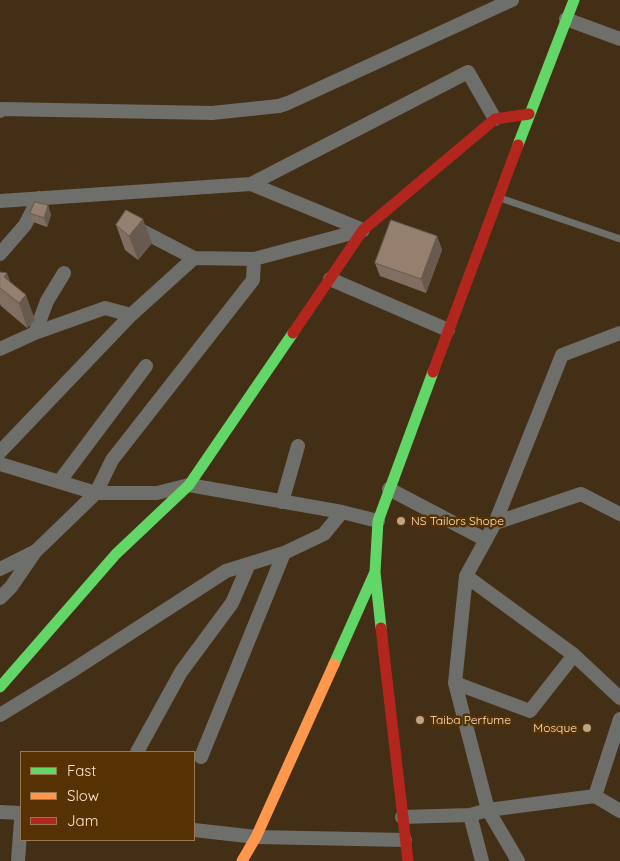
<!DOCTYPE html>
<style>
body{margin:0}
#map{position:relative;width:620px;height:861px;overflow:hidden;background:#432f16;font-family:Quicksand,sans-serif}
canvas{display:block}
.legend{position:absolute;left:20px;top:751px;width:175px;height:90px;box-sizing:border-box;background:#563103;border:1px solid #987955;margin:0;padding:6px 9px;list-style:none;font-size:15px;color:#fce4cf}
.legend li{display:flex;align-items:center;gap:10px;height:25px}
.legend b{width:25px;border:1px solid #987955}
</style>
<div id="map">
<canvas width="620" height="861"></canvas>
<ul class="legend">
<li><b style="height:6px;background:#63d668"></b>Fast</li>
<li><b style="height:6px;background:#ff974d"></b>Slow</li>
<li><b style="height:6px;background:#b3261e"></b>Jam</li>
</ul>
</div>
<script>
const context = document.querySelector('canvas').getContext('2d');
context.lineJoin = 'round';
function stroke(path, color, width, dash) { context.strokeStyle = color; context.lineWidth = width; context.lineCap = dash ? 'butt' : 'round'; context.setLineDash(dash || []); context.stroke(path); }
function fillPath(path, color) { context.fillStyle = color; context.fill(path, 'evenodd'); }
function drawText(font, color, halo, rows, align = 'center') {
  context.font = font + ' Quicksand,sans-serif'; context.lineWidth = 5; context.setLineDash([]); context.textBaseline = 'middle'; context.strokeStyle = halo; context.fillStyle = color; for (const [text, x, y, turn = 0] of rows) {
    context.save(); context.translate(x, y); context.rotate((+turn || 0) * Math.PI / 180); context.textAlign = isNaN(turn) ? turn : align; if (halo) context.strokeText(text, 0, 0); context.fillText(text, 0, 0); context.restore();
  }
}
const lane = new Path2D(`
 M 500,198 L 620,239`);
const street = new Path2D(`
 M 566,19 L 620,39
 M 0,111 L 2,109 L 212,113 L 279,106 L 288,103 L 512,0
 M 251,184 L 468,72 L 495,119
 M 0,201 L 251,184 L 363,230
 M 142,231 L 194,258
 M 0,254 L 25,225 L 39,198
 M 330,279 L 448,330
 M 35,333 L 47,301 L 64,273
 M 0,349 L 35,333 L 105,308 L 131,315
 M 0,452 L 131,315 L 194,258 L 254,259 L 363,230
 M 0,464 L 96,493 L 157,493 L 189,485 L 342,512 L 378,521
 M 59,482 L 146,366
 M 389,489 L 486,540
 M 282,502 L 298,446
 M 495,523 L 581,494 L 620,514
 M 0,569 L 36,551 L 96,493 L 112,460 L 253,280 L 254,259
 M 466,576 L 574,655 L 620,698
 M 0,598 L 11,587 L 35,552
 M 455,683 L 530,711 L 574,655
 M 0,715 L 70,672 L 226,571 L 284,553 L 324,534 L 342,512
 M 137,752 L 181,672 L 232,603 L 249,564
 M 201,757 L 284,553
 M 595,796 L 620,811
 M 0,812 L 21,813
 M 470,815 L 482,861
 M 402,817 L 470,815 L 488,810 L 595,796 L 620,719
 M 194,830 L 256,837 L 405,840
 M 18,861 L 21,820
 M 518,861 L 488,810 L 455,683 L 466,576 L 495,523 L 562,355 L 620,333`);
const fast = new Path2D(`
 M 518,145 L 574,0
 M 381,628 L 375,572 L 378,521 L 433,372
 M 334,664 L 375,572
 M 0,687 L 116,554 L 189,485 L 293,333`);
const slow = new Path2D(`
 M 242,861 L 256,837 L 334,664`);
const jam = new Path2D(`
 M 293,333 L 363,230 L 495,119 L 529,114
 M 433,372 L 518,145
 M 381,628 L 408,861`);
const wall = new Path2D(`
 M 48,205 L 51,215 L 47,227 L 33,222 L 30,213 Z
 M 116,225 L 152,243 L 138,260 L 125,250 Z
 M 437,236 L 442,250 L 426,293 L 380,276 L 375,263 Z
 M 0,272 L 11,283 L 35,320 L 27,328 L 1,306 L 0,304 Z`);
const shadedWall = new Path2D(`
 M 48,205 L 51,215 L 47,227 L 44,218 Z
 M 143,219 L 152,243 L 138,260 L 129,236 Z
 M 437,236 L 442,250 L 426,293 L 421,279 Z
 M 7,273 L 16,297 L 4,277 Z
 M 26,295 L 35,320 L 27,328 L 19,303 Z`);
const building = new Path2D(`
 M 35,202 L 48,205 L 44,218 L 30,213 Z
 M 126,210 L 143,219 L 129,236 L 116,225 Z
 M 391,220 L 437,236 L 421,279 L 375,263 Z
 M 0,272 L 7,273 L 4,277 L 26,295 L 19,303 L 0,288 Z`);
const markers = [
 [401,521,5,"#bba58e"],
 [420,720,5,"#bba58e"],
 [587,728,5,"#bba58e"]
];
const poiNames = [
 ["NS Tailors Shope",411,521],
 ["Taiba Perfume",430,720],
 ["Mosque",577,728,"right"]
];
stroke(lane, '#6e6e6b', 7);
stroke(street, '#6e6e6b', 14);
stroke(fast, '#63d668', 11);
stroke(slow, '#ff974d', 11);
stroke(jam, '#b3261e', 11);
fillPath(wall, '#806e60');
fillPath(shadedWall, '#685a4e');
fillPath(building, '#958070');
stroke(building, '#685a4e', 1);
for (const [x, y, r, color] of markers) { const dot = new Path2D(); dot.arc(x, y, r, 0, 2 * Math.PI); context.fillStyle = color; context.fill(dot); stroke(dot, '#563103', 2); }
drawText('12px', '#fce4cf', '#563103', poiNames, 'left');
</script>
